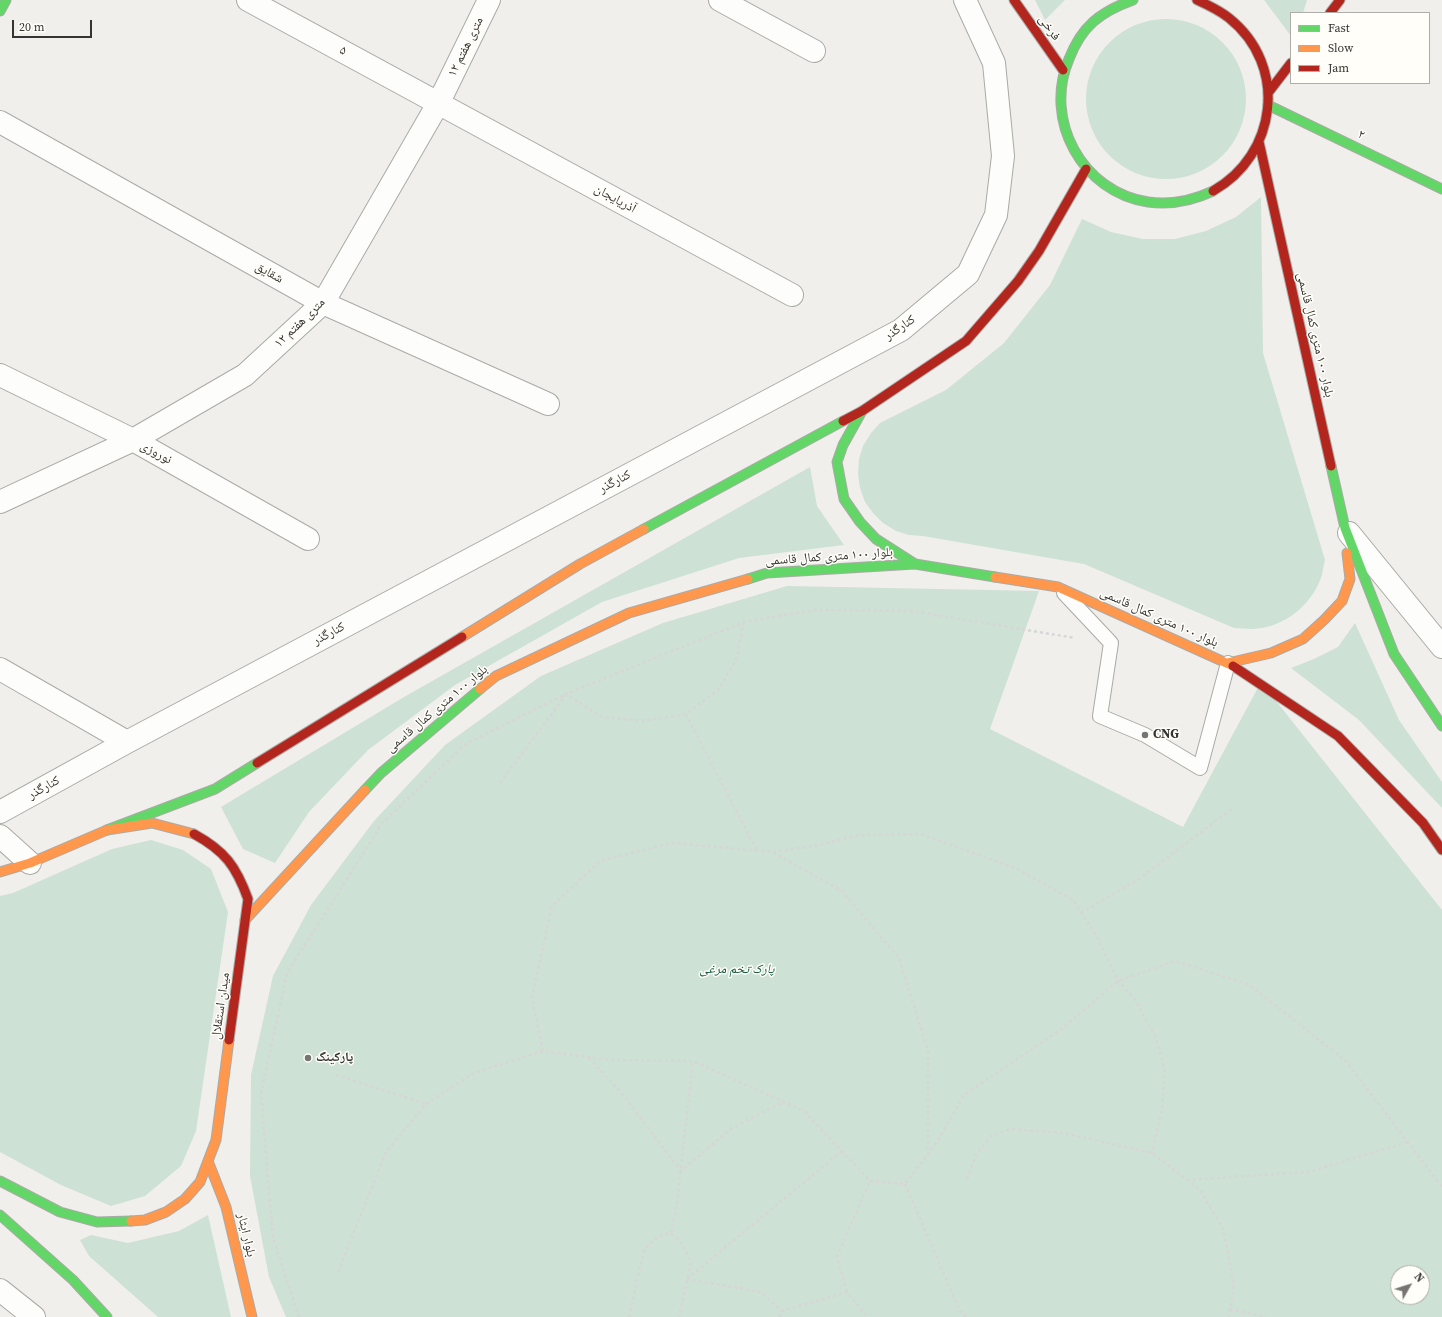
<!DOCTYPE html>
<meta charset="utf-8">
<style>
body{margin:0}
#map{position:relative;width:1442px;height:1317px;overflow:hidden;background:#f0efec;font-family:"Source Serif 4",serif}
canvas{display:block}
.legend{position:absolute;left:1290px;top:12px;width:140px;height:72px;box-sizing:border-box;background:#fffef8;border:1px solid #aeada9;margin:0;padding:5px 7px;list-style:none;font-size:12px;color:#353432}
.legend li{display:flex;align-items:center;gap:8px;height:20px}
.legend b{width:20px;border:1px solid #aeada9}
.north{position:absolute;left:1390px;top:1265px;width:40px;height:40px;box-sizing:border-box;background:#fffef8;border:1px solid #aeada9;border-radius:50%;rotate:51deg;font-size:11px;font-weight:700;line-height:16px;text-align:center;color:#353432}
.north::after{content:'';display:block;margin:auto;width:14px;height:18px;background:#767573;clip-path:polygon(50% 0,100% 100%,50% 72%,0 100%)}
.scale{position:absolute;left:12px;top:20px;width:80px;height:18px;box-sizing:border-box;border:2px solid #353432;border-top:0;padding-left:5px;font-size:12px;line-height:14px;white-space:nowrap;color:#353432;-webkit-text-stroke:3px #fffef8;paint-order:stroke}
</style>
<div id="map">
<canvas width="1442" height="1317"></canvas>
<ul class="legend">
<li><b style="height:5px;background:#63d668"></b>Fast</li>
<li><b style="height:5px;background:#ff974d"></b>Slow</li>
<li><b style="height:5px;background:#b3261e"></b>Jam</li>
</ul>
<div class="north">N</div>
<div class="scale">20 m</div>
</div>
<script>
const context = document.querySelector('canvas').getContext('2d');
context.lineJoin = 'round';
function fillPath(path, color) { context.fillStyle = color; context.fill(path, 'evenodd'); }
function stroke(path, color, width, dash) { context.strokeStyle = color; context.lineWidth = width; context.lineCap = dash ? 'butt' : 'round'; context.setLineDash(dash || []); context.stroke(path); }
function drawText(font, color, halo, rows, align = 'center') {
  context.font = font + ' "Source Serif 4","Noto Naskh Arabic",serif'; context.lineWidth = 3; context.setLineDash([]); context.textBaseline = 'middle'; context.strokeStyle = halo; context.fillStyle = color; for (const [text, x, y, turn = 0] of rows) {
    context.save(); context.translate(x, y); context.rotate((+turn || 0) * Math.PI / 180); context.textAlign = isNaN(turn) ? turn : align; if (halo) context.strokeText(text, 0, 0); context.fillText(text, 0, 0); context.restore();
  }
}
const green = new Path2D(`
 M 1035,0 L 1065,0 L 1045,20 Z
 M 1264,0 L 1307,0 L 1303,13 L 1291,13 L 1291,36 Z
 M1086 99a80 80 0 1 1 160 0a80 80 0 1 1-160 0Z
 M 1261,197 L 1263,353 L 1325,560 C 1323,566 1323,573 1321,578 C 1310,607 1283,628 1252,629 C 1246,629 1240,628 1234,628 L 1084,564 L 923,536 L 909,535 L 896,531 L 883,523 L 873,513 L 865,502 L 860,488 L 858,474 L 859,459 L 863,446 L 871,433 L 880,423 L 946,390 L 1004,343 L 1050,285 L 1082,219 L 1111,232 L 1143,239 L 1175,239 L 1206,231 L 1236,217 Z
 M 810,467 L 817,506 L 844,545 L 739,558 L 602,602 L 455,685 L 368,750 L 309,812 L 275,863 L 243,849 L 221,807 L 404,697 Z
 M 787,586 L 1039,591 L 990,729 L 1183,827 L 1261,682 L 1442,910 L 1442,1317 L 286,1317 L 269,1277 L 250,1176 L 251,1075 L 273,976 L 311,905 L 374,821 L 445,745 L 541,676 L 663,623 ZM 1398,1273 L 1422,1273 L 1422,1297 L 1398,1297 Z
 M 1355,623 L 1399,720 L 1442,782 L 1442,808 L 1359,720 L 1291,668 L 1314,659 L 1338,647 Z
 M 151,840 L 183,850 L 211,869 L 228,912 L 196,1131 L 181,1166 L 145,1196 L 111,1206 L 61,1185 L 0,1152 L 0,896 L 13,893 L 112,849 Z
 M 208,1215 L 231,1317 L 158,1317 L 89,1256 L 80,1240 L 91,1235 L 128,1243 L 179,1231 Z`);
const path = new Path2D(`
 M 744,622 L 736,660 L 718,690 L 686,714 L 643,721 L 602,717 L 566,694 L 744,622 L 813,610 L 912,611 L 1075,638
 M 686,714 L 757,851
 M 500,783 L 566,695
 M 773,852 L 814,846 L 859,835 L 920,834 L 1015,868 L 1073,900 L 1098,939 L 1118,981 L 1135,1000 L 1156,1038 L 1165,1069 L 1162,1110 L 1152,1153
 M 1081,913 L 1139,879 L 1234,807
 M 543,1051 L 532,997 L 552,906 L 600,861 L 672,843 L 772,852 L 842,891 L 899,958 L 928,1051 L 928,1154
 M 589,1058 L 619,1090 L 681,1171 L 732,1128 L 783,1102
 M 336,1075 L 426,1104
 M 967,1179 L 976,1155 L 991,1136 L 1011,1129 L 1063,1133 L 1152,1153 L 1200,1190 L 1223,1229 L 1234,1285 L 1229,1317
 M 1187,1180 L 1308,1172 L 1408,1142
 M 905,1184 L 960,1311 L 966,1317
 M 671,1233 L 677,1203 L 693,1061
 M 338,1272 L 386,1152 L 426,1104 L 474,1073 L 543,1051 L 610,1060 L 693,1061 L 804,1111 L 870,1181 L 905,1184 L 937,1142 L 964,1095 L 1063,1028 L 1118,981 L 1175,961 L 1248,984 L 1346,1061 L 1442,1187
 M 687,1279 L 842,1151
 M 687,1279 L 761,1292 L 782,1311
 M 847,1292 L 837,1257 L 870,1181
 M 1230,1309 L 1266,1317
 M 299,1317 L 273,1238 L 261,1094 L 287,973 L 373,838 L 381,824 L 467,743 L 566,694
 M 629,1317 L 644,1250 L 657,1237 L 671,1233 L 682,1244 L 691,1262 L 679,1317
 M 779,1317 L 782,1311 L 847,1292 L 867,1317`);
const lane = new Path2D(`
 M 1064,593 L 1111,643 L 1100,716 L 1145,735 L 1200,768 L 1228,663`);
const street = new Path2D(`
 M 248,0 L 792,295
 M 720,0 L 814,51
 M 0,122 L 323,303 L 548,404
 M 0,375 L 133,440 L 308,539
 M 0,502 L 133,440 L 245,375 L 323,303 L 439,102 L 489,0
 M 1349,533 L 1442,647
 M 0,669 L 127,742
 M 0,812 L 127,742 L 901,330 L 968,274 L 996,215 L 1003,156 L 994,63 L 965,0
 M 0,836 L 30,863
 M 0,1290 L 34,1317`);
const fast = new Path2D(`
 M 1133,0 C 1119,5 1104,12 1093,22 C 1083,31 1074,46 1069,59 C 1043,120 1082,192 1148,202 C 1170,205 1192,201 1213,191
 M 0,11 L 6,0
 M 1268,105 L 1442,189
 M 862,411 L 843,445 L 837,462 L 844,499 L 860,522 L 876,539 L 915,564
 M 1331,466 L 1345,528 L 1394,654 L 1442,726
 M 644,529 L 843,421
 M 748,579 L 767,573 L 915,564 L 995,577
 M 365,790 L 381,773 L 480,689
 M 107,830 L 215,789 L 257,763
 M 0,1181 L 60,1212 L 97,1222 L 131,1221
 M 0,1215 L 73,1280 L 107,1317`);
const slow = new Path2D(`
 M 995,577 L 1058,587 L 1233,666
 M 462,637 L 580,564 L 644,529
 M 1228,663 L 1271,653 L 1303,639 L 1324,620 L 1342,601 L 1350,579 L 1347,553
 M 480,689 L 496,676 L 629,613 L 748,579
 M 0,872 L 30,863 L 107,830 L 152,823 L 194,834
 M 245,920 L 365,790
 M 208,1161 L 226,1207 L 252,1317
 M 131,1221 L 145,1220 L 166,1212 L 185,1199 L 200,1182 L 216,1140 L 229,1040`);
const jam = new Path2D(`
 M 1014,0 L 1063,70
 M 1197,0 C 1208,5 1219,10 1229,18 C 1289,66 1277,155 1213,191
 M 1330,13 L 1340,0
 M 1268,93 L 1291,63
 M 1259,142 L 1331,466
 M 843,421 L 862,411 L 966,341 L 1018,281 L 1039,251 L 1086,169
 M 1233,666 L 1338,736 L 1423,823 L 1442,850
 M 257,763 L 462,637
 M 194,834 C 225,851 236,866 248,899 L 229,1040`);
const markers = [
 [1145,735,4,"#767573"],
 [308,1058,4,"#767573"]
];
const streetNames = [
 ["فرخی",1049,28,55],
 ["۱۲ متری هفتم",466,47,-64],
 ["۵",343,51,28],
 ["۲",1361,135,26],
 ["آذریایجان",615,199,29],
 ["شقایق",269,273,29],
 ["۱۲ متری هفتم",300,323,-44],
 ["کنارگذر",900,328,-34],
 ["بلوار ۱۰۰ متری کمال قاسمی",1315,335,77],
 ["نوروزی",156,453,29],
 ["کنارگذر",615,482,-28],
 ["بلوار ۱۰۰ متری کمال قاسمی",829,557,-4],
 ["بلوار ۱۰۰ متری کمال قاسمی",1159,618,24],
 ["کنارگذر",329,634,-28],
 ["بلوار ۱۰۰ متری کمال قاسمی",437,709,-40],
 ["کنارگذر",44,788,-29],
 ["میدان استقلال",221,1006,-82],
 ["بلوار ایثار",246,1235,77]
];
const poiNames = [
 ["CNG",1153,735],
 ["پارکینگ",316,1058]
];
const parkNames = [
 ["پارک تخم مرغی",737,970]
];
fillPath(green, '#cde1d5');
stroke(lane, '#aaaaa7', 16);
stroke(street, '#aaaaa7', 24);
stroke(fast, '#aaaaa7', 11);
stroke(slow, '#aaaaa7', 11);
stroke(jam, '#aaaaa7', 11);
stroke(path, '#d6d6d6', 2.5, [3, 3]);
stroke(lane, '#fdfdfc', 14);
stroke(street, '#fdfdfc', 22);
stroke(fast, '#63d668', 9);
stroke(slow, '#ff974d', 9);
stroke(jam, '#b3261e', 9);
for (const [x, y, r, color] of markers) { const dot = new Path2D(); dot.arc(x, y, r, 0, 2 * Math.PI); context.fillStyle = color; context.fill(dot); stroke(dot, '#fffef8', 1.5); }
drawText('13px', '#353432', '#fffef8', streetNames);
drawText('bold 13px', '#353432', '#fffef8', poiNames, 'left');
drawText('italic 13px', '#165a41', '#fffef8', parkNames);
</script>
